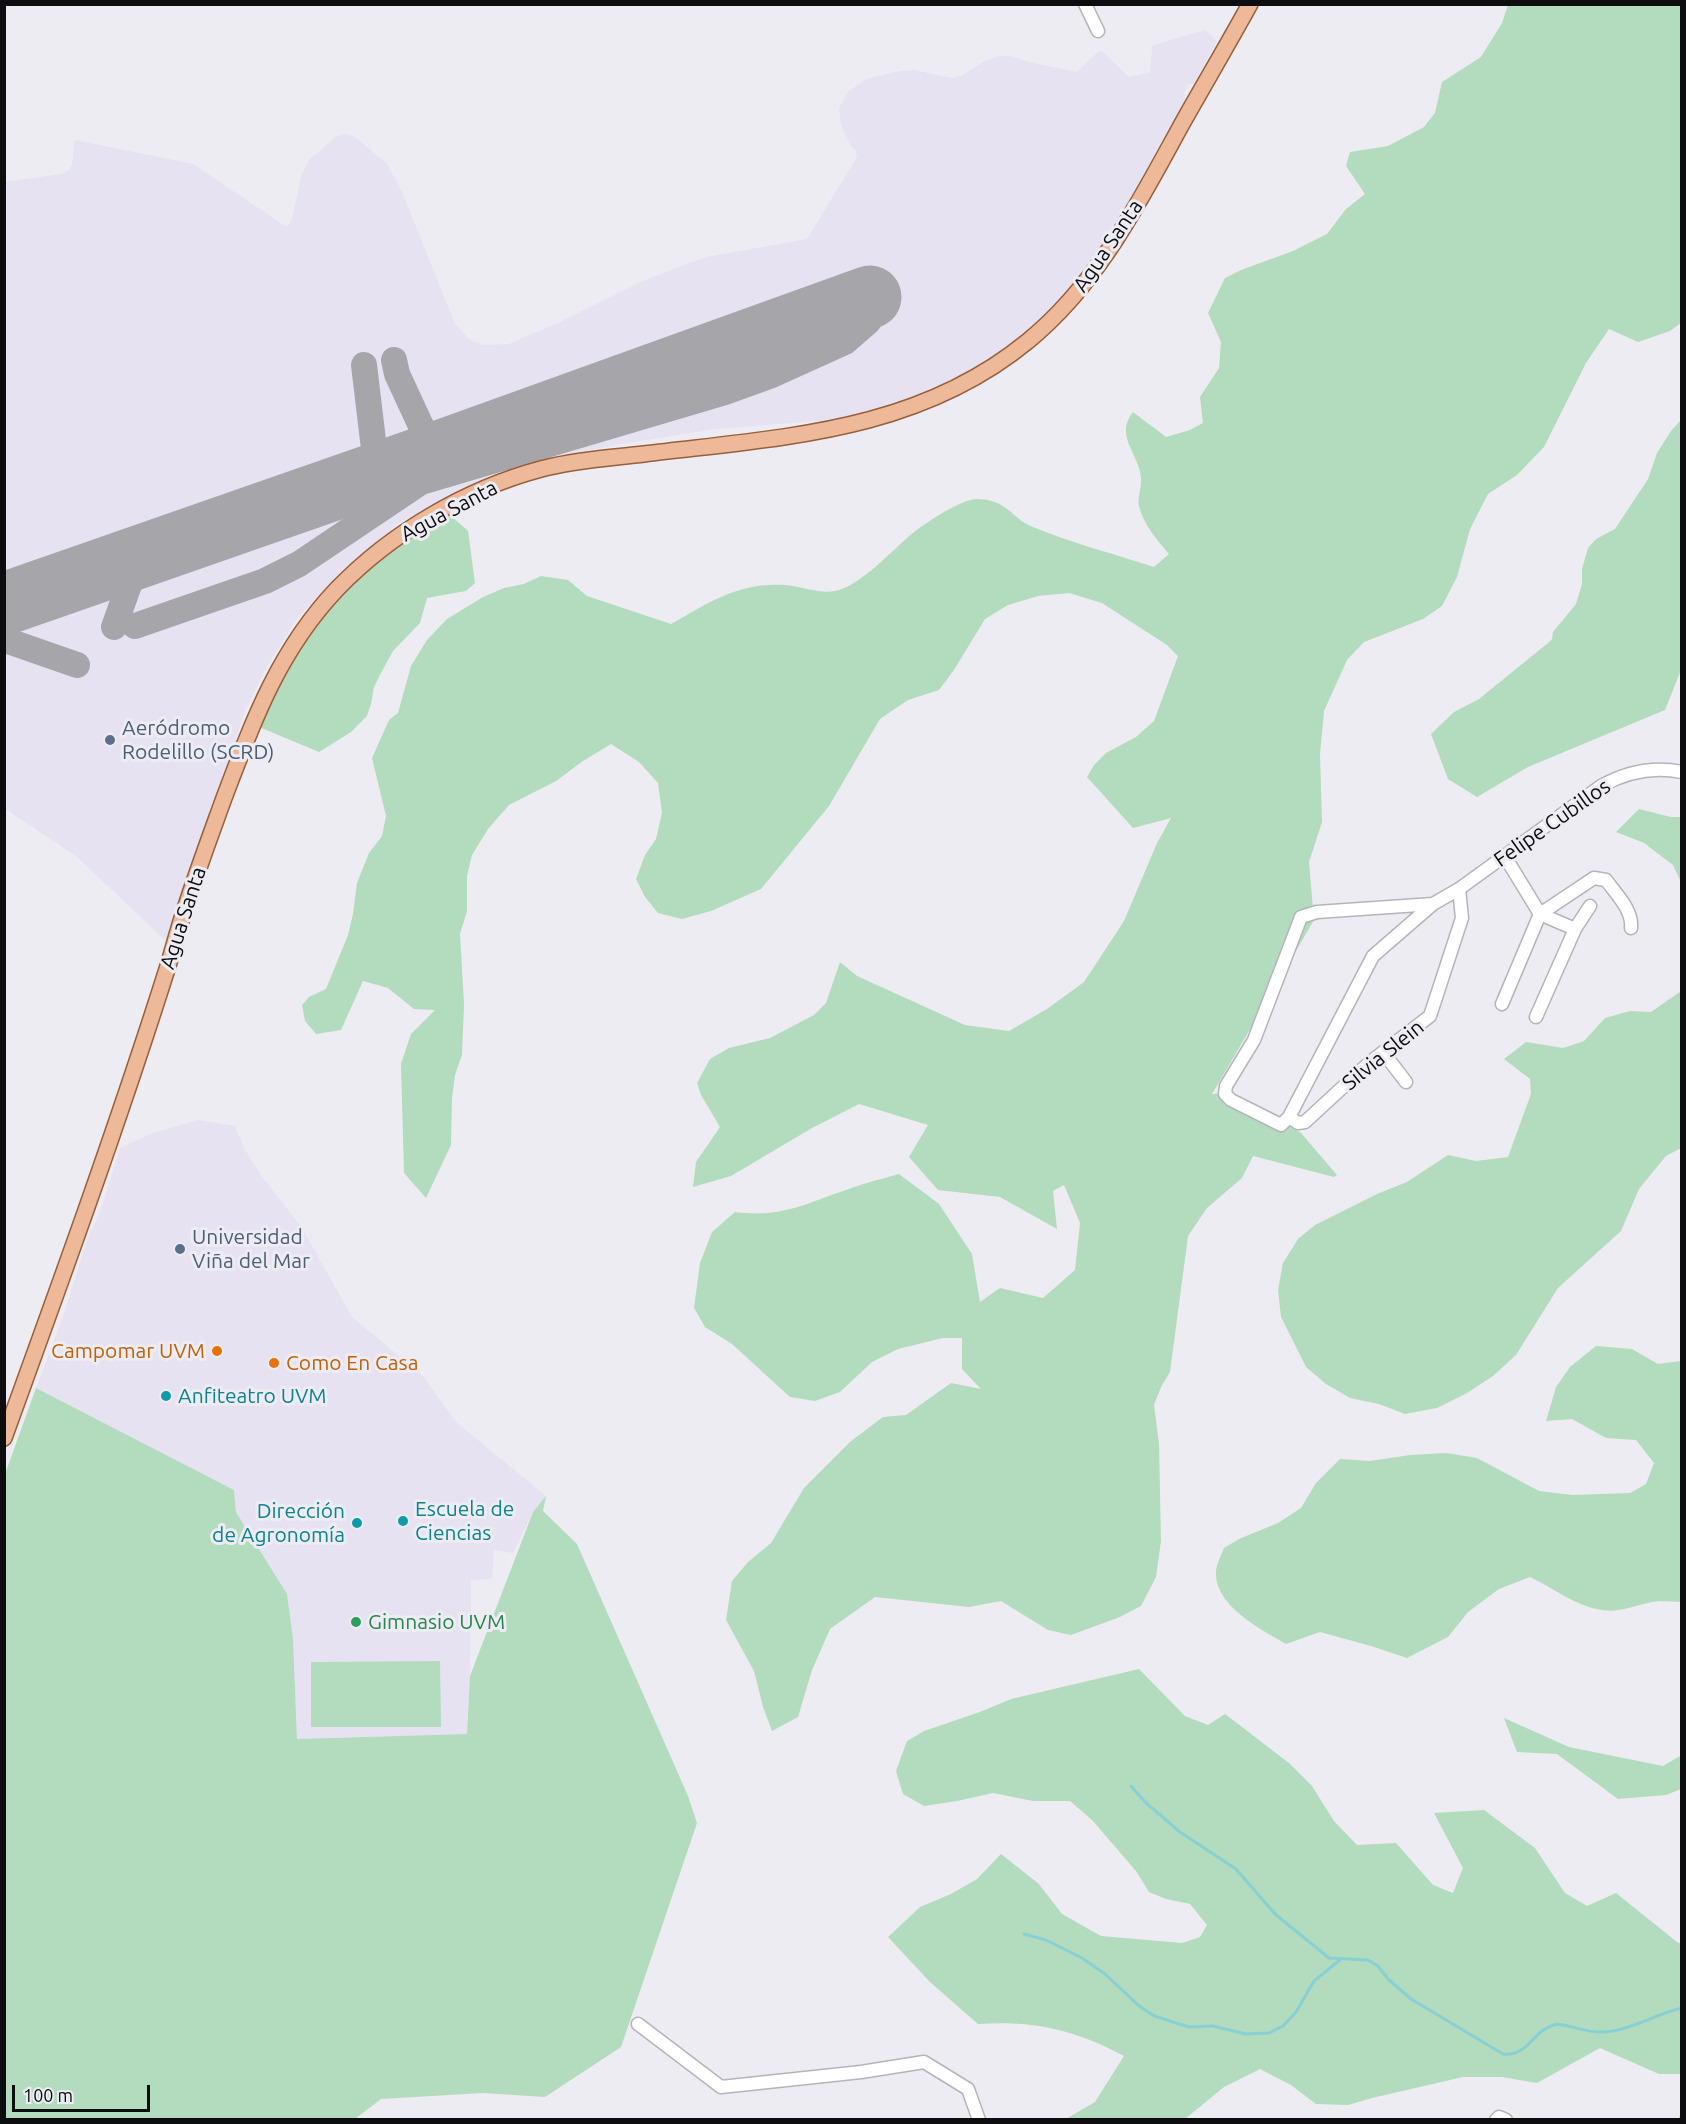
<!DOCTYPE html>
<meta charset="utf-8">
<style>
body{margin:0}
#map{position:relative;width:1686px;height:2124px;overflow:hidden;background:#edecf3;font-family:Ubuntu,sans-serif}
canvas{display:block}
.frame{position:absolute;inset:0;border:6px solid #0d0c0e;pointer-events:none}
.scale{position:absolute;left:12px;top:2085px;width:138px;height:27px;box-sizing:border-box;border:3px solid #0d0c0e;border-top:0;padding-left:8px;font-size:18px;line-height:21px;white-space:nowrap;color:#0d0c0e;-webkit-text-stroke:4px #edecf3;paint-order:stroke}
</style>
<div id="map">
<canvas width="1686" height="2124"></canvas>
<div class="frame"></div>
<div class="scale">100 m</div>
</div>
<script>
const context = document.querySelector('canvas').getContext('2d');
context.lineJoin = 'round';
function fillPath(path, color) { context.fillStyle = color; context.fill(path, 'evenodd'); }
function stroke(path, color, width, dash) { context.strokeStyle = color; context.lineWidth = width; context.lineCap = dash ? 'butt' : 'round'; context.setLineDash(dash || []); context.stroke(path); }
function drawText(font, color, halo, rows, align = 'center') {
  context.font = font + ' Ubuntu,sans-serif'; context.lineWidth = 6; context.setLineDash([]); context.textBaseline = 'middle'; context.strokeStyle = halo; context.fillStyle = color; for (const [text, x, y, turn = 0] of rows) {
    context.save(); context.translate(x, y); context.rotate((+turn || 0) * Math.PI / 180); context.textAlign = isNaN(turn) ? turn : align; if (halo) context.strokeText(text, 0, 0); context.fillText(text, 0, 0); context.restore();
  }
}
const built = new Path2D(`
 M 1205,30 L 1217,41 L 1194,84 L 1189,84 L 1184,93 L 1186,101 L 1160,149 L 1099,251 L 1066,293 L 1046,313 L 998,354 L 976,368 L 920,394 L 843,419 L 716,429 L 628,443 L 558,456 L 506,473 L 449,496 L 402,521 L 344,568 L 296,620 L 264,672 L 244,713 L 222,786 L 167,942 L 77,857 L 5,809 L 4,182 L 61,174 L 68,171 L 72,165 L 75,140 L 193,164 L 285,226 L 289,225 L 292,219 L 302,173 L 310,159 L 336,137 L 345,134 L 354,136 L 387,164 L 402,192 L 455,324 L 470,340 L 483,345 L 509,344 L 560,322 L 645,280 L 706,257 L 807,239 L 857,157 L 856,151 L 850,144 L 841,126 L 839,108 L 848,92 L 866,79 L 895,72 L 914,70 L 952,78 L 961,76 L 987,60 L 999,56 L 1010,56 L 1033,63 L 1077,72 L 1099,51 L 1102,51 L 1129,77 L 1150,72 L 1152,47 L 1154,45 Z
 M 198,1120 L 235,1126 L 245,1150 L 263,1178 L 302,1228 L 352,1317 L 422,1375 L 456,1422 L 546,1496 L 533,1512 L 513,1553 L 494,1550 L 492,1579 L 471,1580 L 470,1676 L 467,1734 L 297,1739 L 293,1639 L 287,1594 L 236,1512 L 234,1490 L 36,1388 L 64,1314 L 87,1240 L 101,1209 L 120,1148 L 150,1134 Z`);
const green = new Path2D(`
 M 1508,5 L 1681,5 L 1681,323 L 1670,331 L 1638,342 L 1609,329 L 1586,363 L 1544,447 L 1517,475 L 1488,494 L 1470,529 L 1457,577 L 1442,606 L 1423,619 L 1364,642 L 1347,660 L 1324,711 L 1320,754 L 1322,822 L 1309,862 L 1314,920 L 1212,1094 L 1229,1093 L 1301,1133 L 1337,1175 L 1334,1177 L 1253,1156 L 1242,1178 L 1207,1208 L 1188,1236 L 1170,1372 L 1161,1387 L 1154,1405 L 1159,1444 L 1161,1541 L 1156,1577 L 1141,1606 L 1120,1617 L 1071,1635 L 1048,1630 L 1001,1601 L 969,1607 L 875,1597 L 830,1629 L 812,1670 L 798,1717 L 772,1731 L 763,1707 L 754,1671 L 726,1620 L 732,1581 L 748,1562 L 771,1543 L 804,1488 L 850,1442 L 883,1417 L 906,1415 L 951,1383 L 981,1389 L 962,1369 L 962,1338 L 943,1338 L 898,1349 L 872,1362 L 840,1392 L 815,1401 L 790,1397 L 732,1344 L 705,1327 L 694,1308 L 700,1263 L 712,1232 L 735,1212 C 781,1218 805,1204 846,1190 C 864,1183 882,1179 899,1174 L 939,1204 L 972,1254 L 980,1302 L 1000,1288 L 1043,1298 L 1075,1270 L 1080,1223 L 1064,1185 L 1053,1191 L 1057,1229 L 1000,1197 L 938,1190 L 909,1157 L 928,1125 L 859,1104 L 812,1128 L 731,1176 L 693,1187 L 696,1162 L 720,1127 L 701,1095 L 697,1083 L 710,1059 L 729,1048 L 770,1038 L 814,1015 L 826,1003 L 840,962 L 857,976 L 965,1025 L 1009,1031 L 1047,1009 L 1084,982 L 1124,921 L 1157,843 L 1171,818 L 1133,828 L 1087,777 L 1094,765 L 1106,753 L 1136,737 L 1154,721 L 1178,656 L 1167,645 L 1102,603 L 1069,593 L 1038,596 L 1008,605 L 985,619 L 954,670 L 939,690 L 908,700 L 880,719 L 829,806 L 761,889 L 711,911 L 682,919 L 658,913 L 645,897 L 636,879 L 645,855 L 656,839 L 662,813 L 658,783 L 639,762 L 611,744 L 583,761 L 556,781 L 509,805 L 488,829 L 472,855 L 467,876 L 467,911 L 460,934 L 464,1004 L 462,1055 L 455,1075 L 452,1098 L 451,1145 L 426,1198 L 404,1173 L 401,1064 L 411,1034 L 435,1010 L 414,1009 L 388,988 L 363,981 L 341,1030 L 316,1034 L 305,1021 L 302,1005 L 309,997 L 326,989 L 348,935 L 353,914 L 357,883 L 369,853 L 382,836 L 386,816 L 372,758 L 389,720 L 398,713 L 411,666 L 427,640 L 447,619 L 483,597 L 504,588 L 524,584 L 541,576 L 568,580 L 587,596 L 671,624 C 710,602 739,582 785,585 C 801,586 818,594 835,591 C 861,586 893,549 914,532 C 927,522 963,498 978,499 C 1008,500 1011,518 1033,527 C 1072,543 1114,554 1154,567 L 1169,554 C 1158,541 1143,524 1139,506 C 1137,498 1142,487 1141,478 C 1139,453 1114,436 1133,412 L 1166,437 L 1190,430 L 1203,423 L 1200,397 L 1219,368 L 1221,342 L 1208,313 L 1225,278 L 1241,270 L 1293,251 L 1327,234 L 1346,209 L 1365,194 L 1346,166 L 1350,152 L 1388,146 L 1424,127 L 1435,113 L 1442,82 L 1481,57 L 1502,23 Z
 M 1681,420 L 1681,670 L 1665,710 L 1528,767 L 1477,797 L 1448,779 L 1431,734 L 1454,712 L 1479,699 L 1548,643 L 1552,639 L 1553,632 L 1576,604 L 1582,584 L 1582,569 L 1588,548 L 1596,539 L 1615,529 L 1648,479 L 1657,453 L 1671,431 Z
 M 449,514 L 468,531 L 475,583 L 466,591 L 427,598 L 420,623 L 393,651 L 382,671 L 374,687 L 371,704 L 367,716 L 351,732 L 319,752 L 259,727 L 283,673 L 305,640 L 342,593 L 418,529 Z
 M 1639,809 L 1671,817 L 1681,817 L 1681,882 L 1673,865 L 1644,843 L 1616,832 Z
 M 1681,991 L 1681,1148 L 1666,1156 L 1639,1189 L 1621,1231 L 1558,1288 L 1516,1355 L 1493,1376 L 1467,1393 L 1437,1408 L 1405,1414 L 1379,1404 L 1350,1398 L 1326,1384 L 1306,1367 L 1281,1317 L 1278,1290 L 1283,1263 L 1298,1239 L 1315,1225 L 1377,1194 L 1407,1182 L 1448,1155 L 1476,1161 L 1508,1157 L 1531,1094 L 1530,1079 L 1504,1059 L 1526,1042 L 1563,1048 L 1584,1041 L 1605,1018 L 1630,1011 L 1651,1012 Z
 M 1596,1346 L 1632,1349 L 1658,1364 L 1681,1361 L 1681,1602 C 1671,1602 1659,1600 1648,1603 C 1633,1606 1618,1613 1602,1610 C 1575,1606 1554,1588 1530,1577 L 1499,1589 L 1468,1612 L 1448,1637 L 1407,1658 L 1371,1646 L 1320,1632 L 1286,1644 C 1262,1630 1217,1607 1216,1575 C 1215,1567 1221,1556 1224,1548 L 1239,1539 L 1278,1523 L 1301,1508 L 1316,1483 L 1340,1459 L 1370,1461 L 1410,1455 L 1446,1453 L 1477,1458 L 1539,1491 L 1572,1495 L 1630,1493 L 1646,1484 L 1654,1463 L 1636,1440 L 1606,1438 L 1572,1419 L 1546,1421 L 1556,1387 L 1570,1367 Z
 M 36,1388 L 234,1490 L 236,1512 L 287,1594 L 293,1639 L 297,1739 L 467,1734 L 470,1676 L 533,1512 L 546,1496 L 543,1511 L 577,1544 L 688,1796 L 697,1823 L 621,2047 L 545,2097 L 483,2093 L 381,2099 L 355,2119 L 5,2119 L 4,1477 Z
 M 440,1661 L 441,1727 L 311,1727 L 311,1662 Z
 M 1139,1669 L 1185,1716 L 1208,1725 L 1225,1714 L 1289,1763 L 1312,1786 L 1334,1821 L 1357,1845 L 1396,1843 L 1433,1885 L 1453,1893 L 1463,1868 L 1434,1813 L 1484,1810 L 1535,1848 L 1565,1893 L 1587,1906 L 1616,1893 L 1677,1942 L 1681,1944 L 1681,2074 L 1659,2074 L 1600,2048 L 1537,2083 L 1502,2077 L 1463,2077 L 1372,2098 L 1348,2105 L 1316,2104 L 1291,2085 L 1260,2069 L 1224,2087 L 1185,2119 L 1066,2119 L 1095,2102 L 1124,2056 C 1076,2030 1033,2020 978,2024 L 930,1982 L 888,1937 L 920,1907 L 951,1894 L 977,1879 L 1001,1854 L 1039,1884 L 1062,1914 L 1101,1936 L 1182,1943 L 1200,1937 L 1207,1925 L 1190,1904 L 1166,1899 L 1149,1892 L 1136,1871 L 1092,1820 L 1070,1801 L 1033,1801 L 993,1793 L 957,1801 L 924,1806 L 903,1794 L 896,1771 L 907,1741 L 924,1731 L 980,1712 L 1011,1699 Z
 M 1504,1718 L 1569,1747 L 1663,1766 L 1680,1756 L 1681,1753 L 1681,1789 L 1666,1795 L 1618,1799 L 1557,1754 L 1517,1752 Z`);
const stream = new Path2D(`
 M 1131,1786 L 1145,1802 L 1180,1832 L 1236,1869 L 1275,1914 L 1329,1958 L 1368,1960 L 1378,1966 L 1388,1979 L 1411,1999 L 1503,2054 C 1529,2057 1531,2030 1557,2024 C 1573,2026 1588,2033 1604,2032 C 1632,2030 1655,2014 1682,2008
 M 1024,1934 L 1046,1940 L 1082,1958 L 1105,1974 L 1138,2005 L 1154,2016 L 1189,2027 L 1213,2026 L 1246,2034 L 1269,2033 L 1283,2026 L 1296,2012 L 1314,1981 L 1341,1959
 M 1680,2120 L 1682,2114`);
const taxiway = new Path2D(`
 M 394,360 L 397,374 L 434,454
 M 364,365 L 377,474
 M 135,626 L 265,581 L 299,564 L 421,482 L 725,392 L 772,375 L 845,342 L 868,322 L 870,297
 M 114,627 L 139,557
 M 4,637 L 11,642 L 77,665`);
const runway = new Path2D(`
 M 4,604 L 434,454 L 870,297`);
const minor = new Path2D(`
 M 1085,4 L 1098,31
 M 1504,855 L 1540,914 L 1575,929
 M 1433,904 L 1317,912 L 1301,917 L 1254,1040 L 1226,1086 L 1225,1094 L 1231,1100 L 1281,1125 L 1289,1117 L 1373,956 L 1433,904 L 1459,889 L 1601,786 C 1626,772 1653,766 1682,772
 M 1502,1004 L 1540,914 L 1594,878 L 1606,880 C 1616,894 1633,910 1631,928
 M 1536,1017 L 1575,929 L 1590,906
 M 1383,1052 L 1406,1082
 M 1289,1117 L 1298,1123 L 1305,1122 L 1369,1063 L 1430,1016 L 1462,918 L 1459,889
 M 638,2024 L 721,2087 L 861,2072 L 924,2062 L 968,2089 L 979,2120
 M 1496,2120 L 1499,2117 L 1506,2120`);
const major = new Path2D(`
 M 4,1438 C 61,1281 118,1124 168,966 C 174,946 179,926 186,906 C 198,869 211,834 224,798 C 253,721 279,650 337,589 C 391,533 466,489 541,469 C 575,460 610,458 644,454 C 781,437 916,433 1028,341 C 1099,283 1139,202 1183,122 C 1205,83 1228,44 1250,4`);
const markers = [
 [110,740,6,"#5c6f8a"],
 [180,1249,6,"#5c6f8a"],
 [217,1351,6,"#e8710a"],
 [274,1363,6,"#e8710a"],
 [166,1396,6,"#0f9aa8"],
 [403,1521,6,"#0f9aa8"],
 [357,1523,6,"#0f9aa8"],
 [356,1622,6,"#2e9e5b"]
];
const streetNames = [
 ["Agua Santa",1108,246,-56],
 ["Agua Santa",449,511,-28],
 ["Felipe Cubillos",1552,823,-35],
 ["Agua Santa",183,918,-72],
 ["Silvia Slein",1383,1055,-39]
];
const serviceNames = [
 ["Aeródromo",122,728],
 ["Rodelillo (SCRD)",122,752],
 ["Universidad",192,1237],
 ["Viña del Mar",192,1261]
];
const foodNames = [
 ["Campomar UVM",205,1351],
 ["Como En Casa",286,1363,"left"]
];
const cultureNames = [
 ["Anfiteatro UVM",178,1396],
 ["Escuela de",415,1509],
 ["Ciencias",415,1533],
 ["Dirección",345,1511,"right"],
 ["de Agronomía",345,1535,"right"]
];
const leisureNames = [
 ["Gimnasio UVM",368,1622]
];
fillPath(built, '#e6e2f1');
fillPath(green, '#b3dbbd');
stroke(stream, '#87d1d4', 3);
stroke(taxiway, '#a6a5aa', 26);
stroke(runway, '#a6a5aa', 63);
stroke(minor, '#b5b4bb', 15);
stroke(major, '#975f3c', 18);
stroke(minor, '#fff', 12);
stroke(major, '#eeb998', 15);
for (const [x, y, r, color] of markers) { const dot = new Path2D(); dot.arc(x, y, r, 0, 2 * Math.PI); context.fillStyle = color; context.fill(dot); stroke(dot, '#edecf3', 2); }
drawText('21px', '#0d0c0e', '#edecf3', streetNames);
drawText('21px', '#4e5e75', '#edecf3', serviceNames, 'left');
drawText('21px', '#c56008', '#edecf3', foodNames, 'right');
drawText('21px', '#0d838f', '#edecf3', cultureNames, 'left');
drawText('21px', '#27864d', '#edecf3', leisureNames, 'left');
</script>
